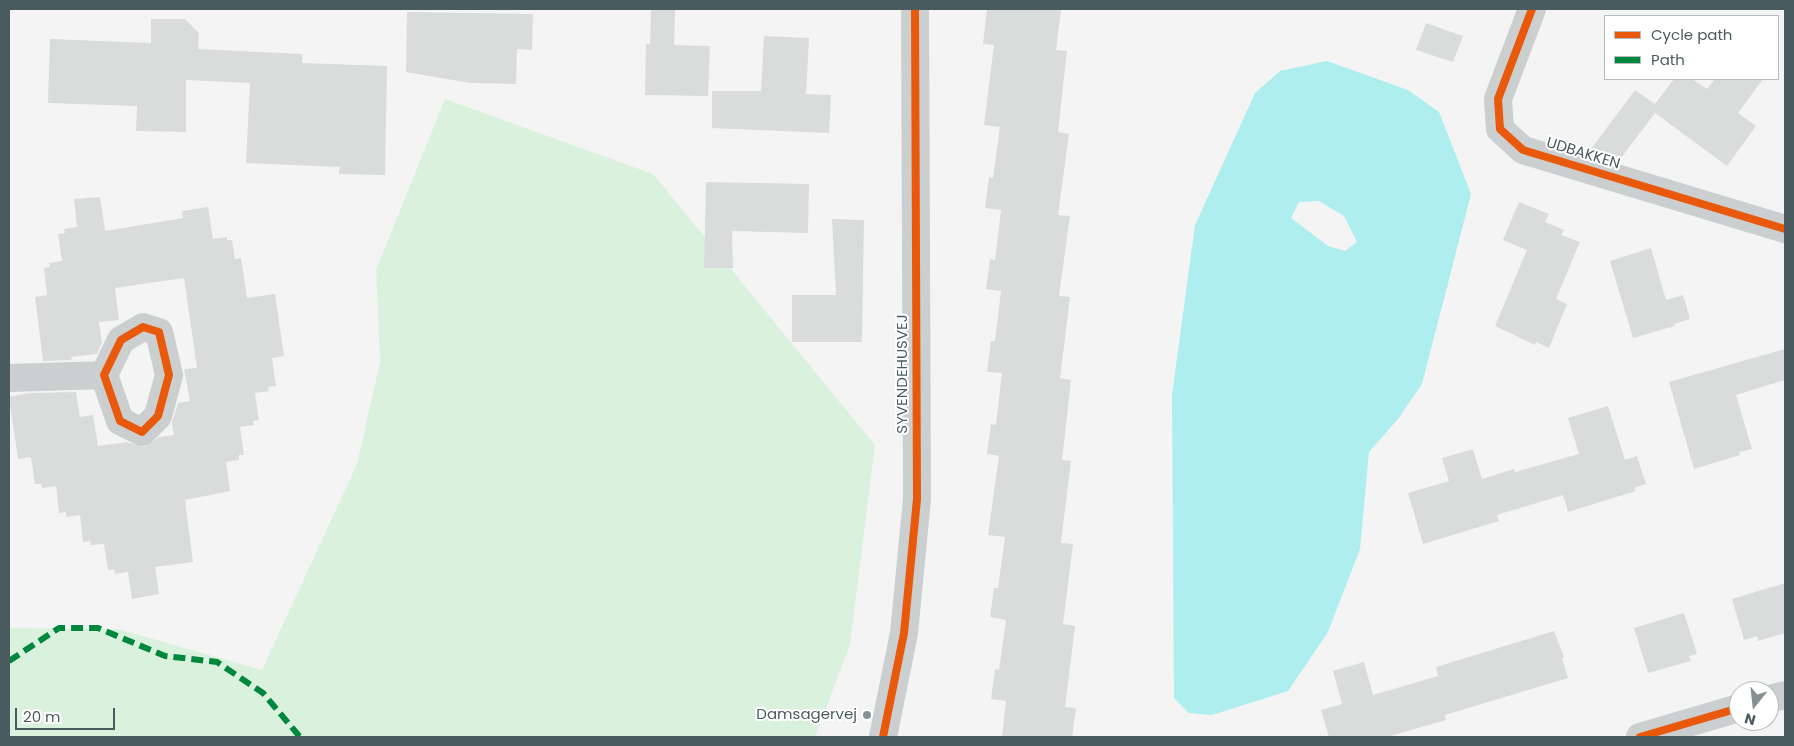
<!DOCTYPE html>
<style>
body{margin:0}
#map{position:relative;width:1794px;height:746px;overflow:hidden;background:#f4f4f4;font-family:Poppins,sans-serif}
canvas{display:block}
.frame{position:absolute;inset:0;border:10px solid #4a5b60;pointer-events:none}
.legend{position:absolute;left:1604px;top:15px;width:175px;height:65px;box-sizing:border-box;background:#fff;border:1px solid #b7bdbf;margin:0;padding:6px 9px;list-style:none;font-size:15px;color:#4a5b60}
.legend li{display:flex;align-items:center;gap:10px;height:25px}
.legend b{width:25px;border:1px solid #b7bdbf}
.north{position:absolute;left:1729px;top:681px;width:50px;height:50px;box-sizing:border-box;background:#fff;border:1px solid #b7bdbf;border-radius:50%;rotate:196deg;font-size:14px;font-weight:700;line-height:20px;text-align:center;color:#4a5b60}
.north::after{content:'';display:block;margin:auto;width:18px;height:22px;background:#869194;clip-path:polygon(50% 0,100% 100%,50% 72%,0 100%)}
.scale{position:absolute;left:15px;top:708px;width:100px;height:22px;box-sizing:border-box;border:2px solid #4a5b60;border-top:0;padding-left:6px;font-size:15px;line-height:18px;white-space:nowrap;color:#4a5b60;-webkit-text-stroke:4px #fff;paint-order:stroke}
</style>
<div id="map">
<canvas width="1794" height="746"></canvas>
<div class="frame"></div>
<ul class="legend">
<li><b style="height:6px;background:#e8590c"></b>Cycle path</li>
<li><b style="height:6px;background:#00873e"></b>Path</li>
</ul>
<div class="north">N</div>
<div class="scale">20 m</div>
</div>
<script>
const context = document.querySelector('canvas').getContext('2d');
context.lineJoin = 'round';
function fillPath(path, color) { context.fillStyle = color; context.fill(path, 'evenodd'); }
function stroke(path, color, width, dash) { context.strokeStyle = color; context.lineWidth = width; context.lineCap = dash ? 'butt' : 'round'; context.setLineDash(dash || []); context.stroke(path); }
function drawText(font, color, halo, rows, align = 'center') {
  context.font = font + ' Poppins,sans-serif'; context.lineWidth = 4; context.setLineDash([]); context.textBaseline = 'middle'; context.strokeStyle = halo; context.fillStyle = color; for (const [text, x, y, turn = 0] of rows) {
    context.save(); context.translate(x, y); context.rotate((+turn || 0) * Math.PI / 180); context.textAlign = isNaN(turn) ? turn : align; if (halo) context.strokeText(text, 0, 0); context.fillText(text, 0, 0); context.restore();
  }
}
const green = new Path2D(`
 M 445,99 L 653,174 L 875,445 L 850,645 L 815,737 L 9,737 L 9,628 L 118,629 L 262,670 L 357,464 L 380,362 L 376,270 Z`);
const water = new Path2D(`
 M 1327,61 L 1408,90 L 1439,112 L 1471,194 L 1422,384 L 1398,419 L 1369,452 L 1360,549 L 1328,632 L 1288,691 L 1212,715 L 1189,713 L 1174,698 L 1172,395 L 1195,225 L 1255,93 L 1280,71 ZM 1319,201 L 1344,216 L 1357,242 L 1345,251 L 1328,246 L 1291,218 L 1299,202 Z`);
const building = new Path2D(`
 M 651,9 L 675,9 L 674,45 L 710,46 L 708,96 L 645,95 L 646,44 L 650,44 Z
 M 987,9 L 1061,9 L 1056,50 L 1067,51 L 1058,132 L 1069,134 L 1058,215 L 1070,216 L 1059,296 L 1070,297 L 1060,378 L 1071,380 L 1062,460 L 1071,461 L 1061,543 L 1073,544 L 1063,624 L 1075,626 L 1065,707 L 1076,708 L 1072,737 L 1002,737 L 1006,701 L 991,699 L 995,669 L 999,670 L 1006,620 L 990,617 L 994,588 L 998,588 L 1005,537 L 988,535 L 999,456 L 987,454 L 991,424 L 996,425 L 1002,373 L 987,372 L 991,341 L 995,341 L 1001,291 L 986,289 L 990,259 L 995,260 L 1001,210 L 985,208 L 989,177 L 993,178 L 1000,127 L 984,125 L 994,45 L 983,44 Z
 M 407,12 L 533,14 L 532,50 L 517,49 L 516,84 L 470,83 L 406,72 Z
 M 151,19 L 185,19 L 199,33 L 198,49 L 302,54 L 302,63 L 387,66 L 385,175 L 339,174 L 340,167 L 246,163 L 250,83 L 186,80 L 186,132 L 136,131 L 137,106 L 48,103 L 50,39 L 151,43 Z
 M 1426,23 L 1463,36 L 1453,62 L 1416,50 Z
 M 764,36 L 809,38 L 806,94 L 831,95 L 829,133 L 712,128 L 712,91 L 761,91 Z
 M 1674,79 L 1692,79 L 1707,89 L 1715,79 L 1763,79 L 1738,113 L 1756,126 L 1727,166 L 1655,113 L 1621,158 L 1591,149 L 1635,90 L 1655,104 Z
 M 706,182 L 809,184 L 808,233 L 732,231 L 733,268 L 704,268 Z
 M 100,197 L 105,231 L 183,218 L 182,211 L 208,207 L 213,239 L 227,237 L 227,240 L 232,240 L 235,259 L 241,258 L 247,298 L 275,294 L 284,356 L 272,358 L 276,386 L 268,387 L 269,391 L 255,393 L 259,420 L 253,421 L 254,425 L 240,427 L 244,455 L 239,455 L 239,460 L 226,462 L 230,491 L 185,500 L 193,562 L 155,567 L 159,594 L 132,599 L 128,572 L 115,574 L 114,569 L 108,570 L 104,544 L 91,545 L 90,541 L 83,542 L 80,515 L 66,517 L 66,512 L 59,513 L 56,486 L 42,488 L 41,484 L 35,484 L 31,457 L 18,459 L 9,397 L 29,393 L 76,392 L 80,417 L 93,415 L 98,446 L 127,442 L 144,447 L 159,437 L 174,435 L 172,422 L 178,403 L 190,401 L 184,369 L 197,368 L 184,278 L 115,288 L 119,320 L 99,322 L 102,343 L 97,354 L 71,357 L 72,360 L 43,361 L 35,297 L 47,295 L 44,268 L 50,267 L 49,263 L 62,261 L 58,234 L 65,233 L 64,229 L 77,227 L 74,199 Z
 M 1519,202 L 1549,214 L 1545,222 L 1564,230 L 1561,235 L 1580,242 L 1556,299 L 1567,304 L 1549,348 L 1536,342 L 1535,345 L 1495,326 L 1527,250 L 1503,240 Z
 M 832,219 L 864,220 L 862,342 L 792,342 L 792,295 L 836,295 Z
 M 1651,248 L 1666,300 L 1683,295 L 1690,319 L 1674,324 L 1675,326 L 1633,338 L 1610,261 Z
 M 1785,349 L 1785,380 L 1736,395 L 1752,449 L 1739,452 L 1740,455 L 1694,469 L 1669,382 Z
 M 1608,406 L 1625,460 L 1637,456 L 1646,484 L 1634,488 L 1636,491 L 1568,512 L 1563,495 L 1497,515 L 1499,521 L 1423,544 L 1408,493 L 1449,481 L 1442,458 L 1473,449 L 1482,479 L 1514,469 L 1515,472 L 1579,454 L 1568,418 Z
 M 1785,583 L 1785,633 L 1758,641 L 1757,636 L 1744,640 L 1732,599 Z
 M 1684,613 L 1697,654 L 1689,656 L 1691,661 L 1648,673 L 1634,628 Z
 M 1554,631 L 1564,657 L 1562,658 L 1568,678 L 1445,715 L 1446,720 L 1387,737 L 1329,737 L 1321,710 L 1342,704 L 1333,671 L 1364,662 L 1373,695 L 1438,676 L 1436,667 Z`);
const minor = new Path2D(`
 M 1532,9 L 1498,99 L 1500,129 L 1523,150 L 1785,229
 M 143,327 L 159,332 L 169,375 L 158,416 L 142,432 L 120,421 L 104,375 L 121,340 Z
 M 9,378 L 104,375
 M 1769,699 L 1785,695
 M 883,737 L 904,633 L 917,499 L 915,9
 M 1640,737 L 1739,708`);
const quiet = new Path2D(`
 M 9,661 L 59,628 L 98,628 L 165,656 L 217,662 L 263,693 L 300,737`);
const cycleway = new Path2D(`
 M 1532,9 L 1498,99 L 1500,129 L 1523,150 L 1785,229
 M 143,327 L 159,332 L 169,375 L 158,416 L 142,432 L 120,421 L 104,375 L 121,340 Z
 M 883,737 L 904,633 L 917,499 L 915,9
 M 1640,737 L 1739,708`);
const markers = [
 [867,715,5,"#869194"]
];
const streetNames = [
 ["UDBAKKEN",1583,154,17],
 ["SYVENDEHUSVEJ",903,374,-90]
];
const poiNames = [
 ["Damsagervej",857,715]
];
fillPath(green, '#daf2dd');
fillPath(water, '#afeeee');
fillPath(building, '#dadcdc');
stroke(minor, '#cbcfcf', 28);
stroke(quiet, '#00873e', 6, [12, 6]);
stroke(cycleway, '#e8590c', 8);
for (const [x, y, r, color] of markers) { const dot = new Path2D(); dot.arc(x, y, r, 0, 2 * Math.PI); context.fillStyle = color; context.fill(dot); stroke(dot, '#fff', 2); }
drawText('15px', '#4a5b60', '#fff', streetNames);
drawText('15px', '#4a5b60', '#fff', poiNames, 'right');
</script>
